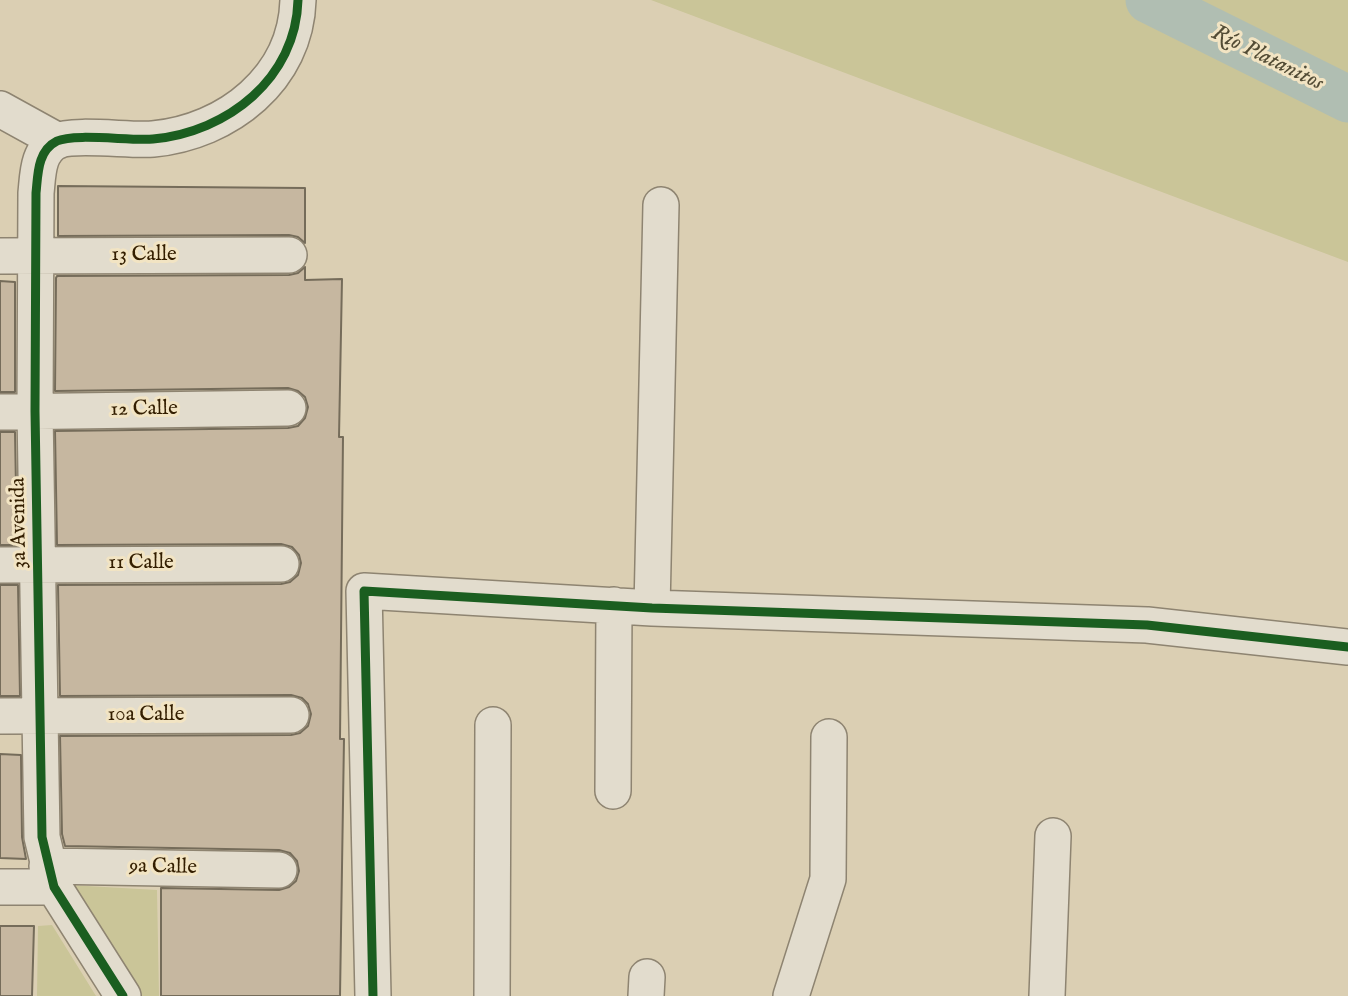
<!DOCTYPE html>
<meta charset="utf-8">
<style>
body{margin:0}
canvas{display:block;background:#dbcfb3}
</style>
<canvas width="1348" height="996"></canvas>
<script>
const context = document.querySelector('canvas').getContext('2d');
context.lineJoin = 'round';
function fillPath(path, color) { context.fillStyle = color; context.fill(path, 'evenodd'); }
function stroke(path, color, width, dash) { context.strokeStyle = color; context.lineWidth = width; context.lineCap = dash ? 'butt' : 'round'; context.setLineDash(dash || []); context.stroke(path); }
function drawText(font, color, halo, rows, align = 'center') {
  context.font = font + ' "IM FELL English",serif'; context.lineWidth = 6; context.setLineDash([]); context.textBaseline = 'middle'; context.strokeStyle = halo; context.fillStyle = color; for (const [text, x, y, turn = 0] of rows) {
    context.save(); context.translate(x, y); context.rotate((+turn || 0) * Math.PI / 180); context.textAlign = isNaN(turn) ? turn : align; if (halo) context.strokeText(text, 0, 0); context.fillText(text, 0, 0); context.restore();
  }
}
const green = new Path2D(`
 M 651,0 L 1348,0 L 1348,262 Z
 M 69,885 L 157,890 L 159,996 L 132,996 Z
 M 52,925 L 96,996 L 37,996 L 38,926 Z`);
const river = new Path2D(`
 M 1149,0 L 1348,99`);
const building = new Path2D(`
 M 58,186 L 305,188 L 305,243 L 298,237 L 289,235 L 58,236 Z
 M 305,267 L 305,280 L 342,279 L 339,437 L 343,437 L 340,739 L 344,739 L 340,996 L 161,996 L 161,888 L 279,890 L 289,887 L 296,881 L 299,871 L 297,861 L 290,853 L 279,850 L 65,846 L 62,834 L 60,736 L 291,735 L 300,733 L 308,726 L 311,714 L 308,704 L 302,698 L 291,695 L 60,696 L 58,585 L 281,584 L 290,582 L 298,575 L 301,563 L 299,555 L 292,547 L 281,544 L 57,545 L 55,431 L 288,428 L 298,426 L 305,418 L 308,407 L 305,397 L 298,391 L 288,388 L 55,391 L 56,278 L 57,276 L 289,275 L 298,273 Z
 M 0,281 L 15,282 L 15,392 L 0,392 Z
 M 0,432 L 15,432 L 17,545 L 0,545 Z
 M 0,585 L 18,585 L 20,696 L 0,696 Z
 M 0,754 L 21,755 L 22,837 L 26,859 L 0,858 Z
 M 0,926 L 34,926 L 32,996 L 0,996 Z`);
const minor = new Path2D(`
 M 0,109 L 58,141
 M 0,256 L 289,255
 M 0,412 L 288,408
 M 0,565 L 281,564
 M 652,608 L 661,205
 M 0,716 L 291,715
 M 613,791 L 614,605
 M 47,866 L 279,870
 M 0,887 L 54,887
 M 123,996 L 54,887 L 42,837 L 35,411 L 36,193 C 38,175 37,151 57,141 C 74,133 131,141 153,139 C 228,132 296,78 298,0
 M 373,996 L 364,591 L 652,608 L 1147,625 L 1348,647
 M 492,996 L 493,725
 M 646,996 L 647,977
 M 791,996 L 828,879 L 829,737
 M 1047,996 L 1053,836`);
const cycleway = new Path2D(`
 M 123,996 L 54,887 L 42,837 L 35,411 L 36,193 C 38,175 37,151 57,141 C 74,133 131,141 153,139 C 228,132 296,78 298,0
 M 373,996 L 364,591 L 652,608 L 1147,625 L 1348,647`);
const streetNames = [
 ["13 Calle",144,256],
 ["12 Calle",144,410,-1],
 ["3a Avenida",20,523,-91],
 ["11 Calle",141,564],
 ["10a Calle",146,716],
 ["9a Calle",163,868,1]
];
const waterNames = [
 ["Río Platanitos",1267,59,26]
];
fillPath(green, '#cac598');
stroke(river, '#b0beb2', 47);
fillPath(building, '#c6b7a0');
stroke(building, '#756c5a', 2);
stroke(minor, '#8e8471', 38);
stroke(minor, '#e2dccd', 35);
stroke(cycleway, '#1b5e20', 9);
drawText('21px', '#331e00', '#f2e4c3', streetNames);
drawText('italic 23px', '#534c35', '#f2e4c3', waterNames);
</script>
